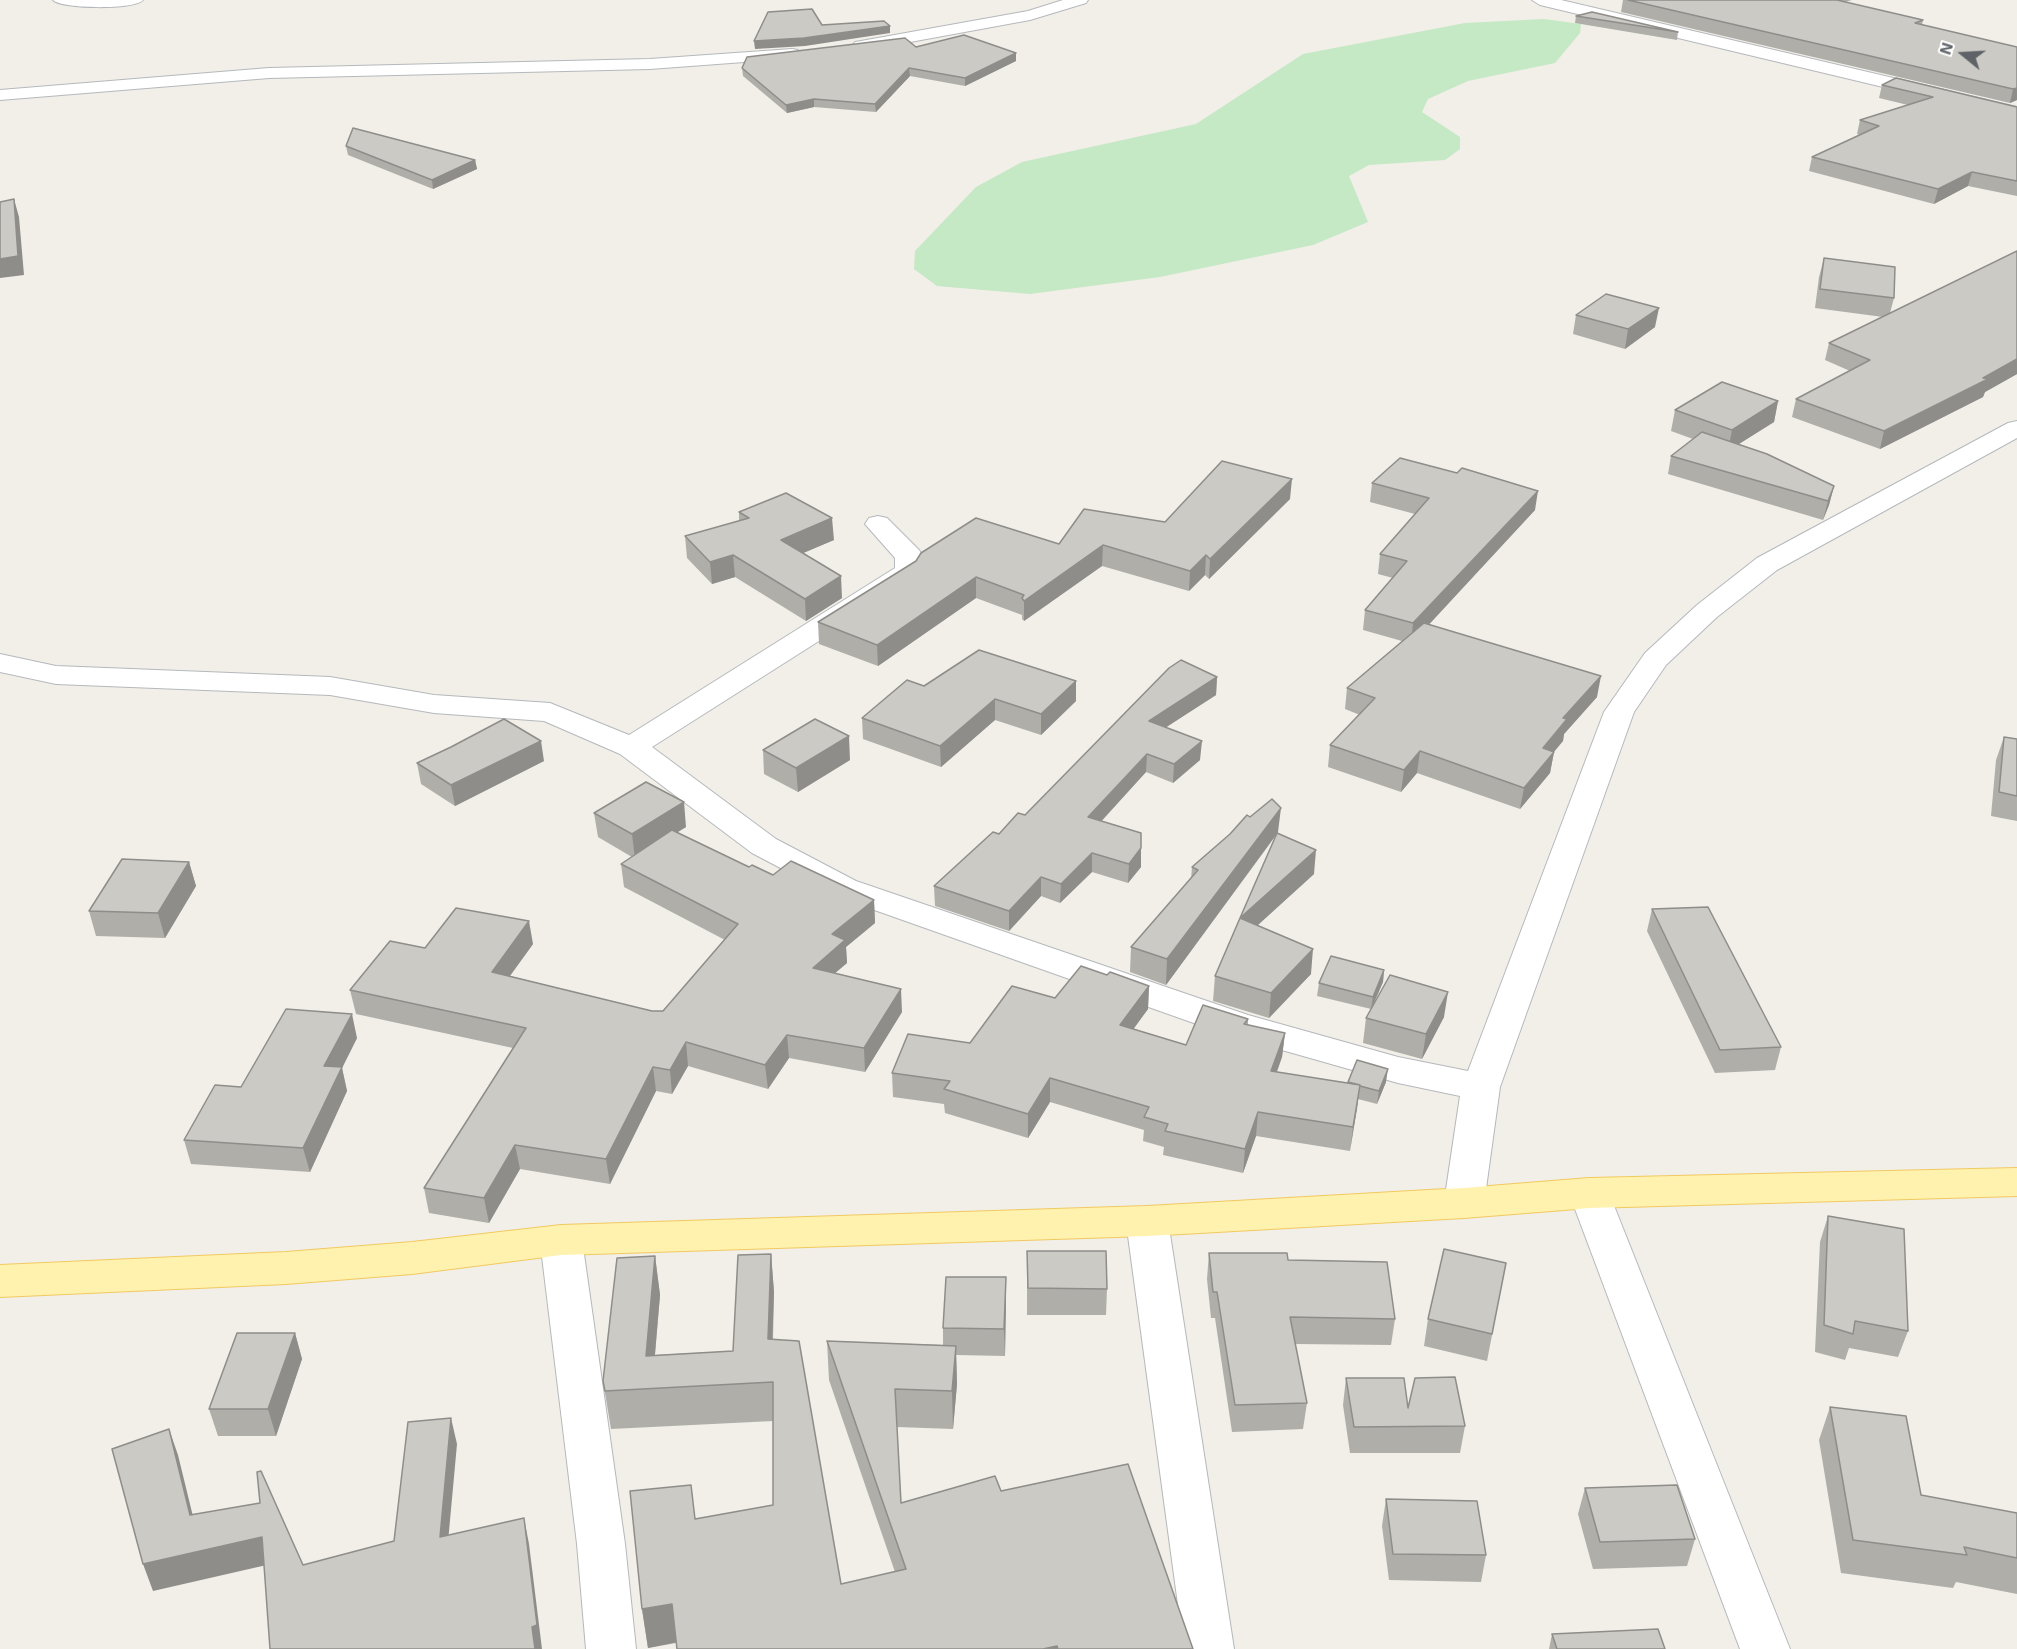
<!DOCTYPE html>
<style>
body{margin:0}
#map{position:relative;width:2017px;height:1649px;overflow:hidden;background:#f1efe8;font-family:"Exo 2",sans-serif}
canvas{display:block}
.north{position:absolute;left:1933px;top:24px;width:60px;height:60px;-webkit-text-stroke:4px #fff;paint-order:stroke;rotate:288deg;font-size:16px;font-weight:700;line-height:24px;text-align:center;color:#5f6368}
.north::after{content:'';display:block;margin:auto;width:21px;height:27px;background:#5f6368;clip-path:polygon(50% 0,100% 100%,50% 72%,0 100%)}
</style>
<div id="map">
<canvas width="2017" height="1649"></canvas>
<div class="north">N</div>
</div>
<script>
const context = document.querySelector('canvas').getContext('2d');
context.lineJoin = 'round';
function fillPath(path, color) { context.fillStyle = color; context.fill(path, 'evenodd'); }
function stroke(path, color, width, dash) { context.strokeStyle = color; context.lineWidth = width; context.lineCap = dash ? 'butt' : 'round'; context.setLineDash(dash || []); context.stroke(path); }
const green = new Path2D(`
 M 1544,19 L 1581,24 L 1580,33 L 1555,63 L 1468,81 L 1428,99 L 1422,112 L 1460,137 L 1460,149 L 1445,160 L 1369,165 L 1349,176 L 1368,222 L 1313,245 L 1160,277 L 1030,294 L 937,286 L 914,269 L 915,251 L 976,187 L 1022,162 L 1196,124 L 1303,54 L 1465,23 Z`);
const street = new Path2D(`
 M 53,0 L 143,0 C 135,10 61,9 53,0 Z
 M 1063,0 L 1088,0 L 1086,3 L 1030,20 L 861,51 L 855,50 L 852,46 L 855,42 L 861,41 L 1028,11 Z
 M 1532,0 L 1561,0 L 2017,107 L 2017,119 L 1540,5 Z
 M 792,49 L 798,50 L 801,54 L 798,58 L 650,69 L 269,78 L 0,100 L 0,90 L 269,68 L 650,59 Z
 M 2017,421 L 2017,438 L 1777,570 L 1717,617 L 1666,665 L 1634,712 L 1500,1087 L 1484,1203 L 1478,1213 L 1464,1218 L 1450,1213 L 1444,1203 L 1460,1096 L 1398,1083 L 1222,1033 L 832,895 L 752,853 L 620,754 L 544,721 L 434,713 L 330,695 L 56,684 L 0,672 L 0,654 L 56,666 L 330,677 L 434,695 L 550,703 L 629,735 L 895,568 L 895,558 L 865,524 L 869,518 L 878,516 L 887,518 L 919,550 L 923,556 L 924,566 L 915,580 L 652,747 L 776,839 L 856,881 L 1248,1015 L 1398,1057 L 1468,1071 L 1604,712 L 1645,653 L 1697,605 L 1757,558 L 2008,423 Z
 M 1589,1178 L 1603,1183 L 1609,1193 L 1790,1649 L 1740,1649 L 1569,1193 L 1575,1183 Z
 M 1147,1206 L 1162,1210 L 1168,1221 L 1234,1649 L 1184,1649 L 1126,1221 L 1132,1210 Z
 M 561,1225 L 576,1229 L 582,1240 L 625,1544 L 636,1649 L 586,1649 L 577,1544 L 540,1240 L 546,1229 Z`);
const primary = new Path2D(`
 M 2017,1168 L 2017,1196 L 1589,1208 L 1464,1218 L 1147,1236 L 561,1255 L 412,1274 L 286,1284 L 0,1297 L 0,1265 L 286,1252 L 412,1242 L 561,1225 L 1147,1206 L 1464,1188 L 1589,1178 Z`);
const wall = new Path2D(`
 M 1623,0 L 1852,0 L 1845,2 L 1923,20 L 1922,25 L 2017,47 L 2017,100 L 2010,103 L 1621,12 Z
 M 1576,16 L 1678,32 L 1677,40 L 1575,23 Z
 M 916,47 L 1016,61 L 965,86 L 910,76 L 876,112 L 814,107 L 787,113 L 743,76 L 742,68 Z
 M 1882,85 L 2017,107 L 2017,196 L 1968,186 L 1934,204 L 1809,171 L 1812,157 L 1860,135 L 1857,134 L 1860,120 L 1908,105 L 1879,98 Z
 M 346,146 L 475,160 L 477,169 L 433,189 L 348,155 Z
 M 2017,251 L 2017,374 L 1985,392 L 1983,397 L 1880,449 L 1792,417 L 1796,399 L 1850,371 L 1825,360 L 1829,343 L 1883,317 L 1815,308 L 1819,277 L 1824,258 L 1894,298 L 1890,313 Z
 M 1576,315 L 1655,327 L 1625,349 L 1573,334 Z
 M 1778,401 L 1774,422 L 1738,444 L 1834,486 L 1829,505 L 1823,520 L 1668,474 L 1671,456 L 1693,439 L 1671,431 L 1675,410 Z
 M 1372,483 L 1535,510 L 1429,624 L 1597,697 L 1564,734 L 1563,741 L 1554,752 L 1550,773 L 1520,809 L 1417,773 L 1401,792 L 1328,767 L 1330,745 L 1360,715 L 1345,709 L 1347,688 L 1402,641 L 1363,630 L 1365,610 L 1393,578 L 1378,574 L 1380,554 L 1415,514 L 1370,502 Z
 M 1290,499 L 1209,579 L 1205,575 L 1189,591 L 1102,566 L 1024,621 L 1022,619 L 1022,615 L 976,598 L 878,666 L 819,644 L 818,622 L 1059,544 L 1165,522 Z
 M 739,512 L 834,540 L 803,553 L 842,598 L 806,621 L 735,577 L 712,584 L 687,558 L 685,536 L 739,521 Z
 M 1217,677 L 1216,695 L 1166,727 L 1200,760 L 1173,783 L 1146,772 L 1101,821 L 1141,867 L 1128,883 L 1092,872 L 1060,903 L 1041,896 L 1009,931 L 935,906 L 934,886 L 999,834 Z
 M 924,686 L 1076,701 L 1041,735 L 995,720 L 941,767 L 863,739 L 862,718 Z
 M 2004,737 L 2017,739 L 2017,821 L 1991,816 L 1996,760 Z
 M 763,750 L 850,760 L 798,792 L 764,774 Z
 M 544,761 L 455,806 L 421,784 L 417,763 Z
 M 594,813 L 686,827 L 677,832 L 749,867 L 773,875 L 874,900 L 875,923 L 846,947 L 847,963 L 835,973 L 902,1012 L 865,1072 L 789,1058 L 768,1089 L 688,1066 L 672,1094 L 656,1091 L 610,1184 L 520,1169 L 489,1223 L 429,1213 L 424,1188 L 513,1048 L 356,1014 L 350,990 L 425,948 L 533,944 L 510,976 L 652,1011 L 663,1011 L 725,940 L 624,887 L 621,864 L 632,857 L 598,837 Z
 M 1250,817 L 1278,832 L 1278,833 L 1314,874 L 1258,925 L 1311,974 L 1269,1018 L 1213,1001 L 1215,976 L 1277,834 L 1166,985 L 1130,972 L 1131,947 L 1191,879 L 1192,867 Z
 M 189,862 L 196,886 L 165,938 L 96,936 L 89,911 Z
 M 1652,909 L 1781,1047 L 1775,1070 L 1715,1073 L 1647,931 Z
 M 1384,970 L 1383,982 L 1373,1006 L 1444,1017 L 1422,1059 L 1363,1043 L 1366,1018 L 1371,1009 L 1317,996 L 1319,983 Z
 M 1107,975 L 1149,986 L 1148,1009 L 1133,1029 L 1186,1045 L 1248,1019 L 1248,1025 L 1285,1033 L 1282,1057 L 1277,1072 L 1348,1083 L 1386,1082 L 1377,1104 L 1358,1099 L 1350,1151 L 1256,1136 L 1243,1173 L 1163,1155 L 1164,1147 L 1143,1141 L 1144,1130 L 1050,1102 L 1028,1138 L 945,1113 L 944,1104 L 893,1097 L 892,1073 L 970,1043 L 1055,998 Z
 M 357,1038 L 342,1068 L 347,1091 L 310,1172 L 191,1164 L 184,1140 L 241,1087 Z
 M 1828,1216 L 1908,1331 L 1898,1357 L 1849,1348 L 1845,1360 L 1815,1352 L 1820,1242 Z
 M 1027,1251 L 1107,1289 L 1106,1315 L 1027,1315 Z
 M 1209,1253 L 1288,1260 L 1395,1319 L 1391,1345 L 1295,1344 L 1307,1403 L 1303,1429 L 1232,1432 L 1215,1318 L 1211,1318 L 1207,1279 Z
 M 771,1254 L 774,1292 L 773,1340 L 841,1584 L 895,1572 L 829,1380 L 827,1341 L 943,1345 L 943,1328 L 1006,1277 L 1005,1356 L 956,1355 L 957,1384 L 953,1429 L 897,1427 L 901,1503 L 1001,1491 L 1193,1649 L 677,1649 L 676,1643 L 648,1648 L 642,1609 L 696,1519 L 773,1505 L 773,1421 L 611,1429 L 603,1381 L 655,1256 L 660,1295 L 655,1355 L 733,1351 Z
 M 1506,1263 L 1487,1361 L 1424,1346 L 1428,1319 Z
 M 295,1333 L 302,1359 L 276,1436 L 218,1436 L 209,1409 Z
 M 1346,1378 L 1408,1408 L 1465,1426 L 1460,1453 L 1350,1453 L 1343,1405 Z
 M 1830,1407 L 1921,1495 L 2017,1513 L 2017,1594 L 1956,1582 L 1953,1588 L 1841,1573 L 1819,1440 Z
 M 1585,1488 L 1695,1539 L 1687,1566 L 1593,1569 L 1578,1514 Z
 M 1386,1499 L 1486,1555 L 1481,1582 L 1389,1580 L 1382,1526 Z
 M 1552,1634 L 1665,1649 L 1549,1649 Z`);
const shadedWall = new Path2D(`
 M 890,26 L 890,33 L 805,46 L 755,49 L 754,41 Z
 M 1016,53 L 1016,61 L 965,86 L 965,78 Z
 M 909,68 L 910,76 L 876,112 L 875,104 Z
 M 2017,88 L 2017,100 L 2010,103 L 2013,89 Z
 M 814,99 L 814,107 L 787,113 L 786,105 Z
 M 475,160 L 477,169 L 433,189 L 432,180 Z
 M 1972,172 L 1968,186 L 1934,204 L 1938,189 Z
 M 14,199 L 19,217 L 24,275 L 0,278 L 0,259 Z
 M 1659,308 L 1655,327 L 1625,349 L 1628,329 Z
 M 2017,359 L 2017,374 L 1985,392 L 1983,397 L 1880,449 L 1884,431 Z
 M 1778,401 L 1774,422 L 1728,451 L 1732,430 Z
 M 1292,479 L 1290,499 L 1209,579 L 1210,559 Z
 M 1834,486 L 1829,505 L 1823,520 L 1828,501 Z
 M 1538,491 L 1535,510 L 1411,644 L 1413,623 Z
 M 832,518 L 834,540 L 782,562 L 781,540 Z
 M 1103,545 L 1102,566 L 1024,621 L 1024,601 Z
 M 733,555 L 735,577 L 712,584 L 710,562 Z
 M 1206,555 L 1205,575 L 1189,591 L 1190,571 Z
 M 841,576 L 842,598 L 806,621 L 805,599 Z
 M 976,577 L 976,598 L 878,666 L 877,645 Z
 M 1601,676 L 1597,697 L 1564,734 L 1563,741 L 1539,769 L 1543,748 L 1563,718 Z
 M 1217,677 L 1216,695 L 1148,739 L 1149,721 Z
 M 1076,681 L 1076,701 L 1041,735 L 1041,714 Z
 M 995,699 L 995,720 L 941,767 L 940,746 Z
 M 849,736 L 850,760 L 798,792 L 796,768 Z
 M 541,741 L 544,761 L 455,806 L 451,785 Z
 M 1202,741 L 1200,760 L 1173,783 L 1174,764 Z
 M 1420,751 L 1417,773 L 1401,792 L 1404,770 Z
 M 1554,752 L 1550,773 L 1520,809 L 1524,788 Z
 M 1147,754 L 1146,772 L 1088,836 L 1088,817 Z
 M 684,802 L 686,827 L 635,859 L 632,834 Z
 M 1281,808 L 1278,832 L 1166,985 L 1167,959 Z
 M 1141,848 L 1141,867 L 1128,883 L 1129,864 Z
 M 1316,850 L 1314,874 L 1238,943 L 1240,918 Z
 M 1092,853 L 1092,872 L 1060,903 L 1061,884 Z
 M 189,862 L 196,886 L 165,938 L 158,913 Z
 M 1041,877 L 1041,896 L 1009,931 L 1009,911 Z
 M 874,900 L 875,923 L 846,947 L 847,963 L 814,991 L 813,968 L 832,934 Z
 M 529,921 L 533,944 L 496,995 L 492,972 Z
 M 1313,949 L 1311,974 L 1269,1018 L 1271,993 Z
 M 1384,970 L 1383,982 L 1371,1009 L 1373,997 Z
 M 1149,986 L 1148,1009 L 1119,1049 L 1120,1025 Z
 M 901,989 L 902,1012 L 865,1072 L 864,1048 Z
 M 1448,992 L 1444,1017 L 1422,1059 L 1426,1034 Z
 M 352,1014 L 357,1038 L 342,1068 L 347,1091 L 310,1172 L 303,1148 L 324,1066 Z
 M 1285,1033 L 1282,1057 L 1268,1095 L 1271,1071 Z
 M 787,1035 L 789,1058 L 768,1089 L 765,1065 Z
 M 686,1042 L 688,1066 L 672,1094 L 670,1070 Z
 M 653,1067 L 656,1091 L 610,1184 L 606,1159 Z
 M 1388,1069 L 1386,1082 L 1377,1104 L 1379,1091 Z
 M 1050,1078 L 1050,1102 L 1028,1138 L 1028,1114 Z
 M 1360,1085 L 1357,1109 L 1350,1151 L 1353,1127 Z
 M 1258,1112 L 1256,1136 L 1243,1173 L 1245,1149 Z
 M 515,1145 L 520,1169 L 489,1223 L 484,1198 Z
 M 771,1254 L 774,1292 L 771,1378 L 768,1339 Z
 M 655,1256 L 660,1295 L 652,1388 L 646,1356 Z
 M 1006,1277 L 1006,1304 L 1005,1356 L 1004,1329 Z
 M 295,1333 L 302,1359 L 276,1436 L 268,1409 Z
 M 956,1346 L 957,1384 L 953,1429 L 952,1391 Z
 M 451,1418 L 457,1444 L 446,1564 L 440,1537 Z
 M 169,1429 L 178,1455 L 199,1541 L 190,1515 Z
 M 524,1518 L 529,1544 L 542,1649 L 535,1649 L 532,1627 Z
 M 262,1537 L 271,1564 L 153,1591 L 143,1564 Z
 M 672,1604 L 678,1642 L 648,1648 L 642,1609 Z
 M 1057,1646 L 1057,1649 L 1043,1649 Z`);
const building = new Path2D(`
 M 1628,0 L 1837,0 L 1923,20 L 1915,23 L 2017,47 L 2017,88 L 2013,89 Z
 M 812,9 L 822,25 L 884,21 L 890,26 L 804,38 L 754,41 L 768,12 Z
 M 1592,12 L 1678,32 L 1576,16 Z
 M 964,35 L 1016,53 L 965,78 L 909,68 L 875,104 L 814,99 L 786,105 L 742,68 L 747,57 L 905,38 L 916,47 Z
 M 1896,78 L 2017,107 L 2017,181 L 1972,172 L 1938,189 L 1812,157 L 1879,126 L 1860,120 L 1933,97 L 1882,85 Z
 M 353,128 L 475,160 L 432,180 L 346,146 Z
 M 14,199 L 18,256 L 0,259 L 0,202 Z
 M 2017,251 L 2017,359 L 1983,378 L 1988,379 L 1884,431 L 1796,399 L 1870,360 L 1829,343 Z
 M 1824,258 L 1895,267 L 1894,298 L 1820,289 Z
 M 1606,294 L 1659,308 L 1628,329 L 1576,315 Z
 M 1722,382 L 1778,401 L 1732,430 L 1675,410 Z
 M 1702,432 L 1767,454 L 1834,486 L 1828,501 L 1671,456 Z
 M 1400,458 L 1457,473 L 1462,468 L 1538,491 L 1413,623 L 1365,610 L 1407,561 L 1380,554 L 1429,498 L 1372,483 Z
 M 1222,461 L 1292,479 L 1210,559 L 1206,555 L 1190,571 L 1103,545 L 1024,601 L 1022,598 L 1024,595 L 976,577 L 877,645 L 818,622 L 916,561 L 921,553 L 976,518 L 1059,544 L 1084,509 L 1165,522 Z
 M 786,493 L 832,518 L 781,540 L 841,576 L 805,599 L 733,555 L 710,562 L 685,536 L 749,518 L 739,512 Z
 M 1424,623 L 1601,676 L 1563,718 L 1567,719 L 1543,748 L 1554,752 L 1524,788 L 1420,751 L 1404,770 L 1330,745 L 1375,698 L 1347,688 Z
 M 979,650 L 1076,681 L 1041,714 L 995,699 L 940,746 L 862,718 L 907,680 L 924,686 Z
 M 1181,660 L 1217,677 L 1149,721 L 1202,741 L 1174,764 L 1147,754 L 1088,817 L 1141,833 L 1141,848 L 1129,864 L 1092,853 L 1061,884 L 1041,877 L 1009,911 L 934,886 L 993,832 L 999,834 L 1018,813 L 1025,815 L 1169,668 Z
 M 504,719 L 541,741 L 451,785 L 417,763 L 451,747 Z
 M 815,719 L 849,736 L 796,768 L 763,750 Z
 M 2004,737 L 2017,739 L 2017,796 L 1999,792 Z
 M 646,782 L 684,802 L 632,834 L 594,813 Z
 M 1272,799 L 1281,808 L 1167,959 L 1131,947 L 1198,870 L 1192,867 L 1230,834 L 1247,815 L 1250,817 Z
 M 672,830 L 749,867 L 752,865 L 773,875 L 791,861 L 874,900 L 832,934 L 845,940 L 813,968 L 901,989 L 864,1048 L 787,1035 L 765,1065 L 686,1042 L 670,1070 L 653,1067 L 606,1159 L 515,1145 L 484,1198 L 424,1188 L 526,1028 L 350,990 L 390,941 L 425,948 L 456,908 L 529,921 L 492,972 L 652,1011 L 663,1011 L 738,924 L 621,864 Z
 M 1277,833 L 1316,850 L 1240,918 Z
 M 122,859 L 189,862 L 158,913 L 89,911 Z
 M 1708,907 L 1781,1047 L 1720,1050 L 1652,909 Z
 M 1240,918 L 1313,949 L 1271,993 L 1215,976 Z
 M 1331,956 L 1384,970 L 1373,997 L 1319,983 Z
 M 1081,966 L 1107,975 L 1110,972 L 1149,986 L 1120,1025 L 1186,1045 L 1203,1005 L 1248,1019 L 1244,1024 L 1285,1033 L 1271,1071 L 1360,1085 L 1353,1127 L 1258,1112 L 1245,1149 L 1165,1131 L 1168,1124 L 1144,1117 L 1149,1107 L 1050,1078 L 1028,1114 L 944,1089 L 950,1081 L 892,1073 L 908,1034 L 970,1043 L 1012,986 L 1055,998 Z
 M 1390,975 L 1448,992 L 1426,1034 L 1366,1018 Z
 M 286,1009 L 352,1014 L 324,1066 L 342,1067 L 303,1148 L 184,1140 L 215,1085 L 241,1087 Z
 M 1357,1060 L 1388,1069 L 1379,1091 L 1360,1086 L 1360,1085 L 1348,1082 Z
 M 1828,1216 L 1904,1229 L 1908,1331 L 1855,1321 L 1853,1334 L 1824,1325 Z
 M 1444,1249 L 1506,1263 L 1492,1334 L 1428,1319 Z
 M 1027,1251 L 1106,1251 L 1107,1289 L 1028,1288 Z
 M 1209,1253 L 1287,1253 L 1288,1260 L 1387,1262 L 1395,1319 L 1290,1317 L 1307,1403 L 1235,1405 L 1217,1292 L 1213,1292 Z
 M 771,1254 L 768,1339 L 799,1341 L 841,1584 L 906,1569 L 827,1341 L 956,1346 L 952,1391 L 895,1389 L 901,1503 L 995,1476 L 1001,1491 L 1128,1464 L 1193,1649 L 1058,1649 L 1057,1646 L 1043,1649 L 677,1649 L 672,1604 L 642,1609 L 630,1491 L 691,1485 L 695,1519 L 773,1505 L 773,1382 L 605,1391 L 603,1381 L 617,1258 L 655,1256 L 646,1356 L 733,1351 L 738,1255 Z
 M 946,1277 L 1006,1277 L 1004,1329 L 943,1328 Z
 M 237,1333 L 295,1333 L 268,1409 L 209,1409 Z
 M 1455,1377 L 1465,1426 L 1354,1427 L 1346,1378 L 1404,1378 L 1408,1408 L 1415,1378 Z
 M 1830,1407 L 1906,1416 L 1921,1495 L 2017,1513 L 2017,1558 L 1964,1547 L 1967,1555 L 1853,1540 Z
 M 451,1418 L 440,1537 L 524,1518 L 537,1625 L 532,1627 L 535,1649 L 270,1649 L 262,1537 L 143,1564 L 112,1449 L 169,1429 L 190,1515 L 260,1503 L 257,1472 L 261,1471 L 303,1565 L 394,1541 L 408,1422 Z
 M 1677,1485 L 1695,1539 L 1600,1542 L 1585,1488 Z
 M 1386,1499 L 1477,1501 L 1486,1555 L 1393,1554 Z
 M 1658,1629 L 1665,1649 L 1557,1649 L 1552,1634 Z`);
fillPath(green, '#c5e8c5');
stroke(street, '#b5b8bc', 2);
stroke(primary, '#f2c960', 2);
fillPath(street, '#fff');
fillPath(primary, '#fff2af');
fillPath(wall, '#afaea9');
fillPath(shadedWall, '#8f8d8a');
fillPath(building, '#cccac5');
stroke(building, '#8f8d8a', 1.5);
</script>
